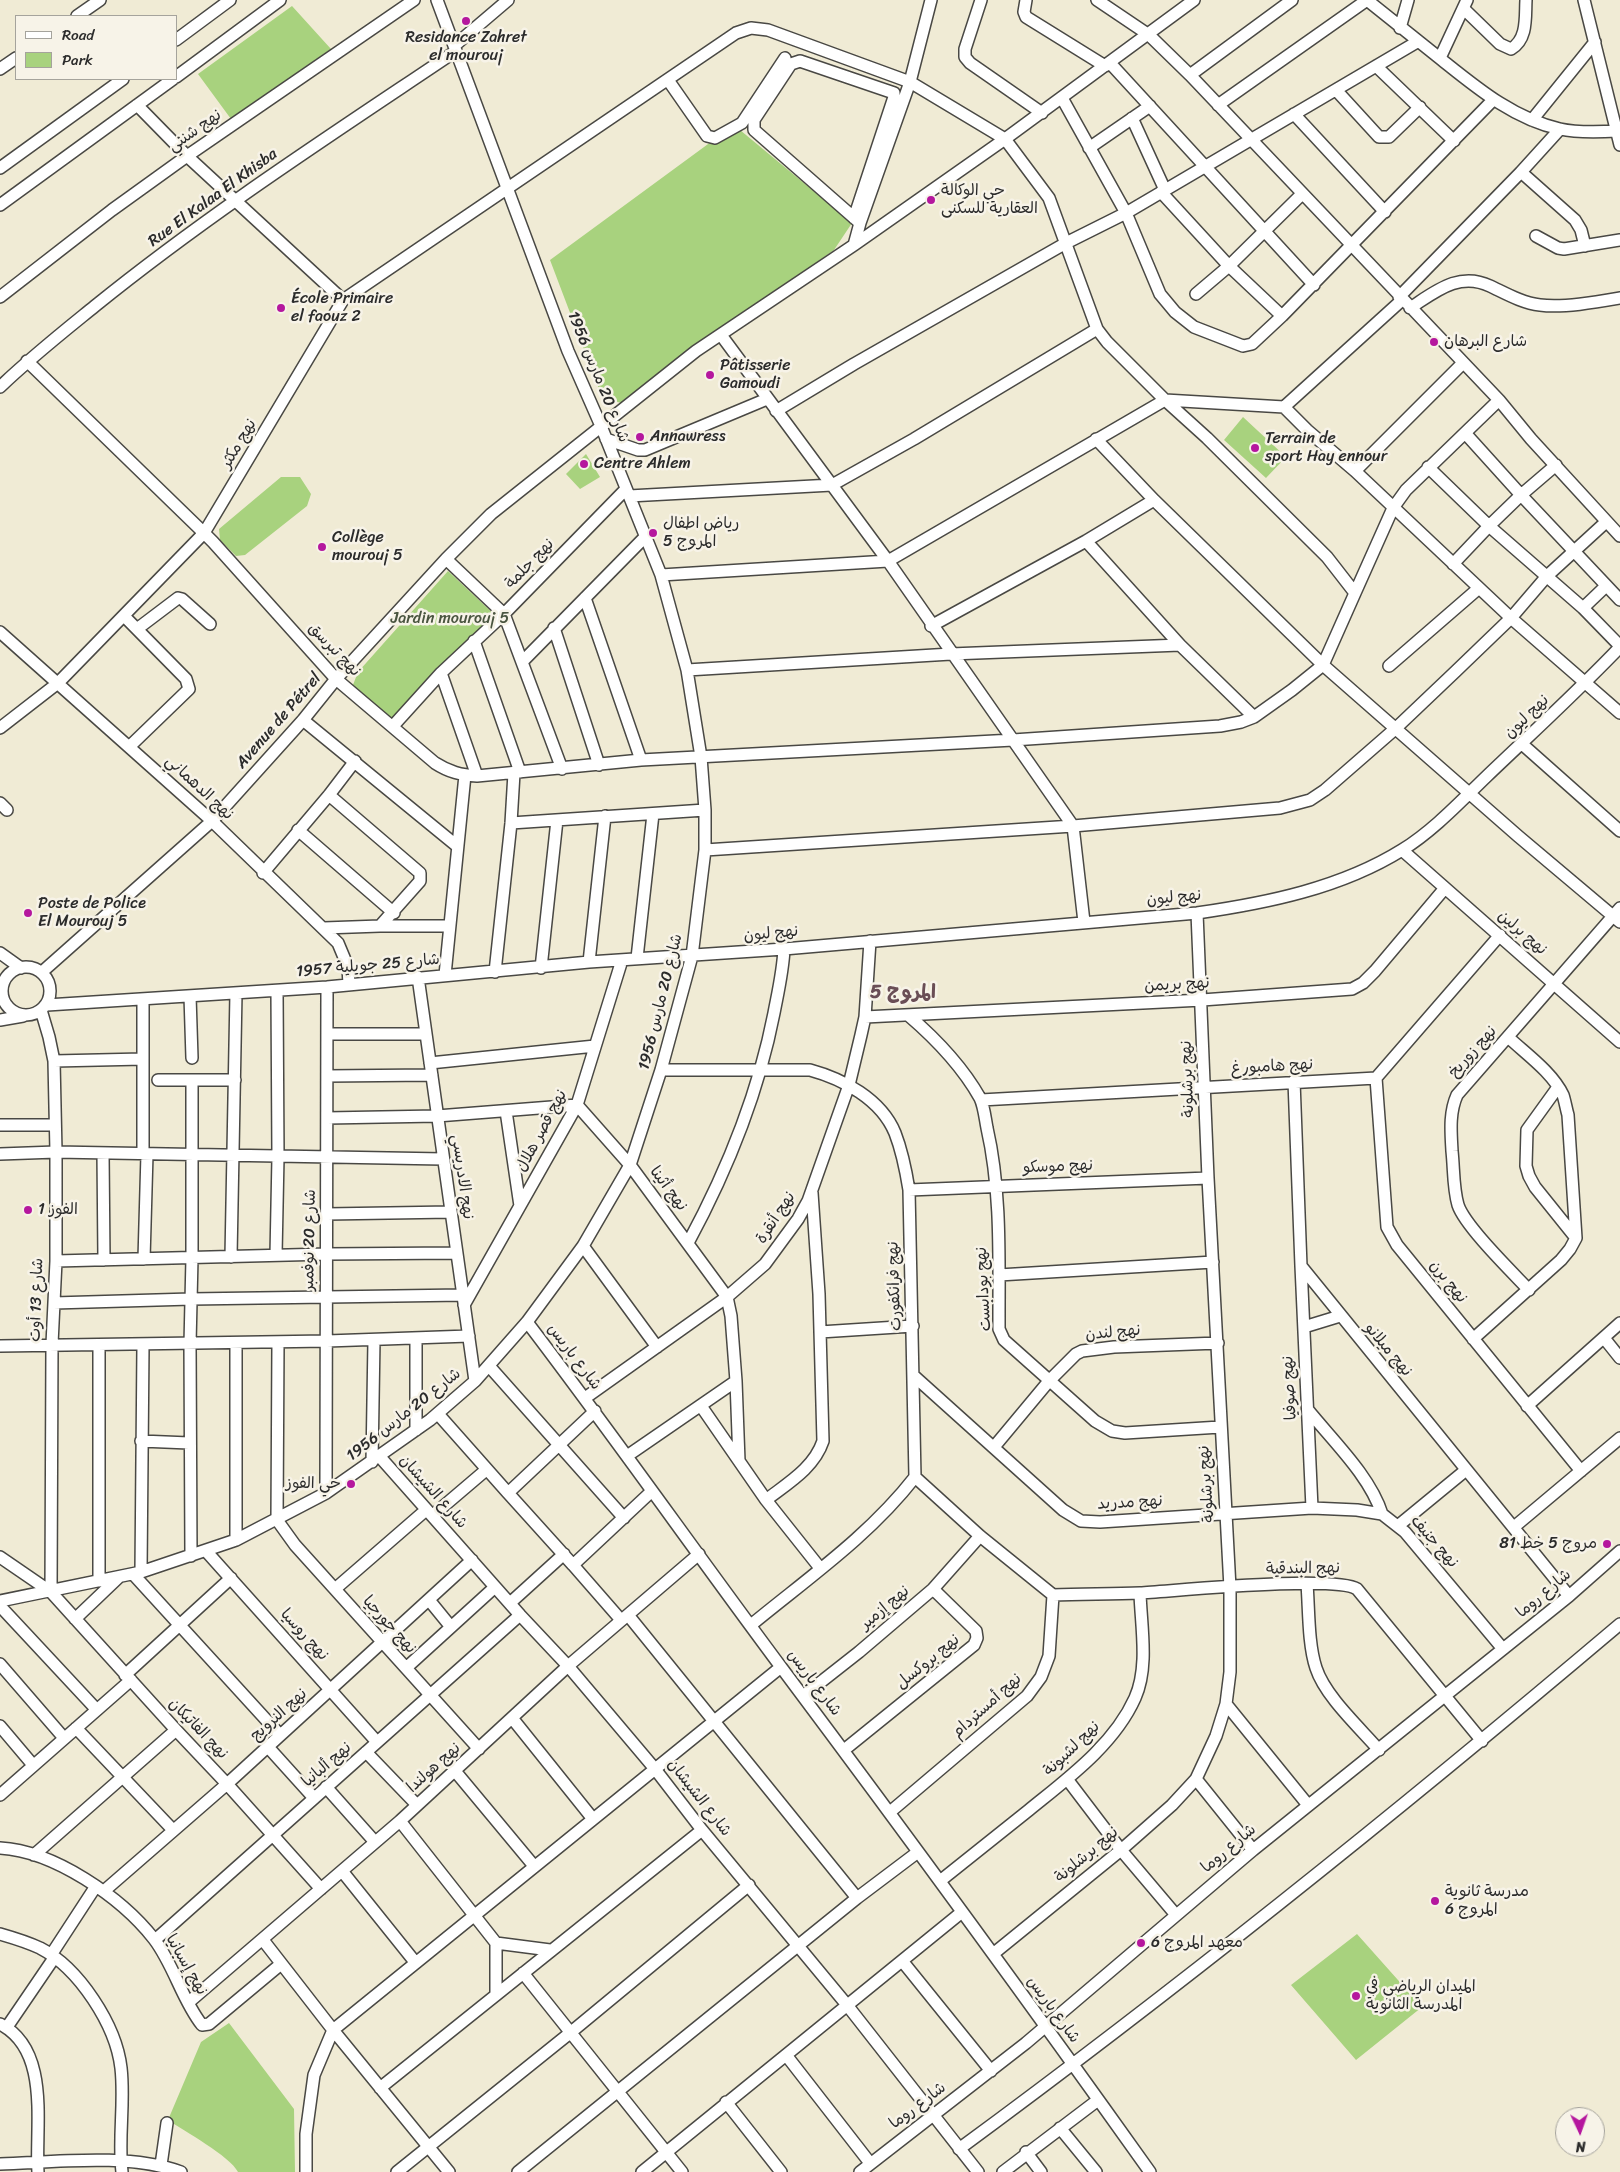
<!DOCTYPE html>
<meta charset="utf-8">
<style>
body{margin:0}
#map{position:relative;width:1620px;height:2172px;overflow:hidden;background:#f0ebd5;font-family:Sriracha,sans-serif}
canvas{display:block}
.legend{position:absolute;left:15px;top:15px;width:162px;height:65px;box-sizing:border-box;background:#f7f3e8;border:1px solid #a5a39c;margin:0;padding:6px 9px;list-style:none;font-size:15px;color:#2b2b2b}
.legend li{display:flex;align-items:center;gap:10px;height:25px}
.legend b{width:25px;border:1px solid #a5a39c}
.north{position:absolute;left:1555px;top:2107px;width:50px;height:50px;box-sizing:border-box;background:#f7f3e8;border:1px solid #a5a39c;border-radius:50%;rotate:177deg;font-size:14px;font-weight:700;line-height:20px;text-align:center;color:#2b2b2b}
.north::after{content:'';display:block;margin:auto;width:18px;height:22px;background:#b5179e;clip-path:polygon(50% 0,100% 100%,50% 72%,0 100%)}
</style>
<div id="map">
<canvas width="1620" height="2172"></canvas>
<ul class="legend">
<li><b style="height:6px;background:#fff"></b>Road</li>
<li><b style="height:14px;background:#a8d27e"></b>Park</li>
</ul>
<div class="north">N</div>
</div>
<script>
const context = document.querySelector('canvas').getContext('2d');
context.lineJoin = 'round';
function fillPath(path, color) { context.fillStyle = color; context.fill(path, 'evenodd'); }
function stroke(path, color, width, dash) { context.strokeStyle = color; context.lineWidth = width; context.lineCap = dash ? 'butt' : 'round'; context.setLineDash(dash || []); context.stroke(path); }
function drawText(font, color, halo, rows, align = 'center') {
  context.font = font + ' Sriracha,"Playpen Sans Arabic",sans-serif'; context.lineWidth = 5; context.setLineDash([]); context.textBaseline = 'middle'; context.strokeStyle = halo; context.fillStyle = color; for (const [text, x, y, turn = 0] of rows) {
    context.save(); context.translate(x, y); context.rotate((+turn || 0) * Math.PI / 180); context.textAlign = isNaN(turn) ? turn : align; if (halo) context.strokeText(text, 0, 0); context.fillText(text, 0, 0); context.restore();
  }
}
const green = new Path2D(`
 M 292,6 L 331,49 L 231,119 L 198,74 Z
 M 734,125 L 852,223 L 834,250 L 621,403 L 602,397 L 550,260 Z
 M 1243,417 L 1286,457 L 1266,478 L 1224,440 Z
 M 586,454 L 600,477 L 580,489 L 566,474 Z
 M 281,477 L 300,477 L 311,494 L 307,506 L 245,555 L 236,556 L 220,540 L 219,529 Z
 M 448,571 L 497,617 L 391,723 L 351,690 L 358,672 Z
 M 1357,1934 L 1422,2007 L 1356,2060 L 1291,1985 Z
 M 229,2023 L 294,2109 L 295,2172 L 238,2172 C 230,2156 184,2131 168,2120 L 201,2042 Z`);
const minor = new Path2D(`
 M 981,0 L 965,49 L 965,57 L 970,63 L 1042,113
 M 1026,0 L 1024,12 L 1026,17 L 1105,66
 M 1097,0 L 1149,35 L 1190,75 L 1499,400 L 1531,439 L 1620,536
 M 1367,0 C 1392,20 1417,40 1442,60 C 1477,88 1514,119 1560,129 C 1578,133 1599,132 1617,131
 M 1584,0 L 1620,145
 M 1465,10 L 1500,44 L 1511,49 C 1528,39 1525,17 1526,0
 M 77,16 L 100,0
 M 1400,28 L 1408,0
 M 176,40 L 230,0
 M 454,46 L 508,0
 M 1440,58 L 1467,0
 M 1110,63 L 1314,285
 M 1376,66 L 1454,141
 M 0,69 L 16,58
 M 1190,75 L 1292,0
 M 176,77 L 280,0
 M 668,80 L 707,136 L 715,138 L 742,123 L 785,58
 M 1336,90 L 1379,137 L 1389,137 L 1420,107
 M 1062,98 L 1126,213 L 1160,294 L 1175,312 L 1194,327 L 1243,346 L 1252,344 L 1282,316 L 1493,100
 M 137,105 L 187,156 L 343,300
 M 1218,105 L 1367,0
 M 1294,114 L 1385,212
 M 1132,118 L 1165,190
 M 1532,120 L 1595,42
 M 1089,148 L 1150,106
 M 0,168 L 123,79
 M 1521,172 L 1575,220 L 1581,230 L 1585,246
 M 1161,192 L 1229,266 L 1282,316
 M 0,205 L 173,79
 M 854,218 L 894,97 L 894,93 L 800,61 L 791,64 L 754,120 L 754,130 L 860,223
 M 1536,236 L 1558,248 L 1564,249 L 1620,240
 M 854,245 L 860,223 L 910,82 L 931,0
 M 1196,294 L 1229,266 L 1302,194
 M 0,297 L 112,210 L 187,156 L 414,0
 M 1399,297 L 1521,172 L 1560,129
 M 1410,308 C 1435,292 1459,271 1490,286 C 1505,293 1522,303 1540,305 C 1563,308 1597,302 1620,298
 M 721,335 L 888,561 L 1073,826 L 1084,922
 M 0,387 C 30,358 63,332 95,306 C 210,213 334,133 456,51
 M 1284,407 L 1402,300
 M 776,411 L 854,364 L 1066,243 L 1126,213 L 1417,42
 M 1465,433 L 1521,495 L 1556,465
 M 606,439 L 638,450 L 645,450 L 767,399
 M 1096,439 L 1154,500 L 1323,665 L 1518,836 L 1620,922
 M 1428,467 L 1489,526 L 1521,495 L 1620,600
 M 1355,471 L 1463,363
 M 629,496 L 832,485 L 914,439 L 1097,329
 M 1086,541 L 1180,645 L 1254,717
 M 446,559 L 504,614 L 562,769
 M 1453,564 L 1489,526 L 1583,608
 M 661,575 L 888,561 L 1165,400 L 1284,407 L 1307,430 L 1355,471 L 1511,618 L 1620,713
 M 1606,586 L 1583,608 L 1620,646
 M 1355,593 L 1393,508 L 1406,490 L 1499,400
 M 585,598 L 641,760
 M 124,616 L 186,679 L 189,689 L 129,747
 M 931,626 L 1086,541 L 1154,500
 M 554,628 L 599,765
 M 137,629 L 178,598 L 182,599 L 210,624
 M 0,632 L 212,821 L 338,943 L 348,967 L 349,985
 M 474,641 L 520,772
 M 523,661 L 645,537
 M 1389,666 L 1479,588
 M 687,670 L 951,654 L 1180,645
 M 441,673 L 477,776
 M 303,720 L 457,846
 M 393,726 L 441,673 L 504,614 L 626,489
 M 0,728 L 58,683 L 204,533 L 343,300 L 736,33 L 751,28 L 768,30 L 910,82 L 1005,139 L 1049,198 L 1097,329 L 1107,342 L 1165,400 L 1207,438 L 1327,557 L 1355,593 L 1323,665 L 1292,690 L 1254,717 L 1241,722 L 1220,726 L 1013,740 L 641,760 L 477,776 C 461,775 449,772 435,763 L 336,679 L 213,542 L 204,533 L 27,361
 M 1522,744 L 1620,831
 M 329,795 L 420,873 L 420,881 L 380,926
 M 0,803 L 7,810
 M 511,823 L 705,810
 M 298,830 L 394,913
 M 705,850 L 1073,826 L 1280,808 L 1310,800 L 1325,790 L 1395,729 L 1456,671 L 1511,618 L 1547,576 L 1606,522
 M 1402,850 L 1620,1042
 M 263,873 L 329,795 L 355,761
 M 324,928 L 380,926 L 449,926
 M 0,953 L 21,968
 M 637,958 L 653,814
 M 589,962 L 605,816
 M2 991a24 24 0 1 1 48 0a24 24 0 1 1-48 0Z
 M 541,968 L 557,820
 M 42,972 L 212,821 L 303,720 L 336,679 L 446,559 L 491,514 L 696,351 L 854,245 L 1005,139 L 1194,0
 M 495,972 L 511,823 L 514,773
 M 445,975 L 465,775
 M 418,977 L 475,1381
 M 190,996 L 192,1058
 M 47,1005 L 327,987 L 589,962 L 784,949 L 1197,913 C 1267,903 1341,888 1402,850 C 1433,831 1461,801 1487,776 C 1532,733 1577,692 1620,647
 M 41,1010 L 49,1037 L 54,1061 L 56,1152 L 56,1261 L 52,1344 L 51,1592
 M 908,1015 C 936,1039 962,1066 980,1098 C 984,1106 985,1118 987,1128 C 1001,1189 999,1255 999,1317 L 999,1329 L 1004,1340 L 1095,1421 L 1112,1431 L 1125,1433 L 1220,1427
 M 865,1017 L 1202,1000 L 1352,989 L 1363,983 L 1375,971 L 1445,888
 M 0,1020 L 23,1016
 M 328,1034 L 425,1034
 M 54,1061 L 143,1059
 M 430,1063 L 595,1046
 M 661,1070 L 810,1070 C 843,1079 881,1099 895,1133 C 902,1151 906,1171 909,1190 L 915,1477 C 869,1536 808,1578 751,1625
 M 327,1076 L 432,1075
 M 1376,1078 L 1387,1227 L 1397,1245 L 1581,1471
 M 158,1080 L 235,1080
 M 1294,1081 L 1301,1266 L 1569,1596
 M 1558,1087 L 1527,1130 L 1526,1166 L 1529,1176 L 1535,1187 L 1576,1238
 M 981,1100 L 1376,1078 L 1500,935
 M 506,1111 L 520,1206
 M 327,1118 L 437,1116 L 577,1105 L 630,1165 L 727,1297 L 731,1316 L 736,1381 L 739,1461 L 766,1500 L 820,1568
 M 0,1125 L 55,1125
 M 103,1153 L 104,1260
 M 0,1154 L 56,1152 L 443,1159
 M 143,1154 L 143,999
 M 909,1190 L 1208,1178
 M 327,1214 L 451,1212
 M 688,1243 C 728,1169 758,1095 774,1013 C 778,992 783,971 784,949
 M 583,1246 L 657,1347
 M 276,1255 L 278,1157 L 277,991
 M 231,1257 L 236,993
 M 144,1259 L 147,1154
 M 56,1261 L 327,1254 L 457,1253
 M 1301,1266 L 1312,1508
 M 999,1275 L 1213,1262
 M 1529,1290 C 1511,1271 1465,1226 1458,1205 C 1453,1188 1454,1169 1452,1151 C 1451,1132 1449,1113 1457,1095 L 1620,908
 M 54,1303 L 191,1299 L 463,1295
 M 464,1305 L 577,1105 L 622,960
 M 527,1322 C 614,1436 696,1553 781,1667 C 906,1834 1029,2002 1150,2172
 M 1304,1327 L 1340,1316
 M 820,1332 L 913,1326
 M 1604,1338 L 1620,1358
 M 1473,1339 L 1561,1260 L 1570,1249 L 1576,1238 L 1568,1115 C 1566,1108 1565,1101 1563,1095 C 1552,1072 1526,1054 1508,1037
 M 278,1342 L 277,1520 L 295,1545 L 479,1749
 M 236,1343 L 236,1540
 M 0,1346 L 327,1341 L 469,1336
 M 489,1366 L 624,1518
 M 914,1376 L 1063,1510 L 1081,1521 L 1100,1522 L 1312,1508 L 1357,1510 L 1382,1514 L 1405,1532 L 1503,1649
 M 585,1398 L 727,1297 L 765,1264 L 798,1219 L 808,1201 L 849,1085 L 861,1035 L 865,1017 L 870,941
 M 701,1406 L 739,1461
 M 1527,1406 L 1620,1323
 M 1308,1410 C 1333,1441 1370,1476 1382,1514
 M 438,1414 L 508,1493 L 595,1411
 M 416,1430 L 416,1338
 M 141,1441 L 189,1443
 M 994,1447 L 1049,1381 L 1076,1354 L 1082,1351 L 1114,1347 L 1218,1343
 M 627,1456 L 736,1381
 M 380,1457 L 520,1615 L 568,1666 L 655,1769 L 702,1830 L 847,2005 L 978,2172
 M 372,1462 L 374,1340
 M 915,1477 L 980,1536 L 1053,1595
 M 326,1493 L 327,987
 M 508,1493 L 573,1565 L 652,1491
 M 766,1500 C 788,1483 814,1468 823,1441 L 819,1294 L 812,1193
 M 432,1516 L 486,1470
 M 1399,1525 L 1466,1470
 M 1514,1527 L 1620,1438
 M 206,1551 L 377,1742
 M 191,1556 L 190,1344 L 192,1258 L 192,1080
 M 0,1557 L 51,1592 L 176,1730 L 227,1784 L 321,1889
 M 573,1565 L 621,1620
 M 141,1572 L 143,1345
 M 133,1574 L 280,1735
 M 99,1581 L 99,1346
 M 1307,1584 C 1309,1609 1308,1644 1316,1668 C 1325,1696 1359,1727 1379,1750
 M 335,1589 L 426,1510
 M 1053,1595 C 1082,1594 1111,1594 1140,1593 C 1176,1591 1335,1575 1357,1589 L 1482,1741
 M 429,1600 L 451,1627
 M 0,1601 L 141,1572 L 236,1540 L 326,1493 L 430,1420 L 475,1381 L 527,1322 L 583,1246 L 630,1165 L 661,1070 L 692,956 L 705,850 L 705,810 L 701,757 L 687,670 L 661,575 L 601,426 L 568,351 L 437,0
 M 510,1603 L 564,1554
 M 0,1606 L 97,1710
 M 628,1615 L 857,1898
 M 75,1619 L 119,1577
 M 0,1664 L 64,1738
 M 406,1668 L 495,1587
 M 125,1675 L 231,1578
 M 803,1696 L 859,1652 L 933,1589 L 980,1536
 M 1226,1704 L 1308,1805
 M 512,1718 L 593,1819
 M 0,1726 L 33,1765
 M 76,1728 L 173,1830
 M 268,1747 L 314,1798
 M 844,1750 L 974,1645 L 977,1638 L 976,1631 L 933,1589
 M 366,1752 L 417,1805
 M 455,1771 L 534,1866
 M 1067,1779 L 1121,1850 L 1176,1915
 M 1196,1779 L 1253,1850
 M 326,1787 L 375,1842
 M 0,1795 L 131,1680
 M 890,1812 L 1027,1696 L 1041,1677 L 1049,1656 L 1053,1595
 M 400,1821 L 496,1943 L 496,1993
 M 0,1848 C 54,1851 121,1897 154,1939 C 174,1965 182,2000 202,2025 L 209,2024 L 281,1964
 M 34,1855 L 176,1730
 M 342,1871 L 415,1962
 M 940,1881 C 970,1857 999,1834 1029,1810 C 1067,1779 1114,1745 1135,1698 C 1149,1667 1141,1626 1140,1593
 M 104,1891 L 227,1784 L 472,1560
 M 0,1934 C 14,1938 27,1942 40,1948 C 79,1968 116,2025 121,2068 C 125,2103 118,2138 122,2172
 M 155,1940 L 520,1615
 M 263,1940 L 333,2030 L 449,2172
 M 496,1943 L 550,1950
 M 993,1954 L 1121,1850 L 1172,1805 L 1196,1779 L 1216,1736 L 1226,1704 L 1230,1672 L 1230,1588 L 1208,1178 L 1197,913
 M 51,1955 L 96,1886
 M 903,1962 L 991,2071
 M 523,1973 L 682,2172
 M 189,2002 L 400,1821 L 568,1666 L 699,1554
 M 0,2024 C 51,2050 35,2126 38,2172
 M 7,2027 L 54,1958
 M 786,2055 L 870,2163
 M 380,2088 L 702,1830
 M 726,2102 L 781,2172
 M 1060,2128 L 1096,2172
 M 959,2149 C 1186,1982 1405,1806 1620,1624
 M 1026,2152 L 1041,2172
 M 0,2164 C 56,2162 128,2153 181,2172
 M 161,2165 L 167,2123
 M 306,2172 L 306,2134 L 314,2075 L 333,2030 L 781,1667
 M 397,2172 L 570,2033 L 749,1885
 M 518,2172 L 857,1898 L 918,1852
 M 642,2172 L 962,1912
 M 860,2172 L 1026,2043 L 1253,1850 L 1569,1596 L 1620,1551
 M 1003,2172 L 1098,2100`);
const markers = [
 [466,21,5,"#b5179e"],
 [931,200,5,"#b5179e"],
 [281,308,5,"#b5179e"],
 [1434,342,5,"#b5179e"],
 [710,375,5,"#b5179e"],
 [640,437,5,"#b5179e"],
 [1255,448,5,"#b5179e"],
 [584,464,5,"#b5179e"],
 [653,533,5,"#b5179e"],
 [322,547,5,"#b5179e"],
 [28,913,5,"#b5179e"],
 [28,1210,5,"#b5179e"],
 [351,1484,5,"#b5179e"],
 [1607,1544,5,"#b5179e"],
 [1435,1901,5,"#b5179e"],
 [1141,1943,5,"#b5179e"],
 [1356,1996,5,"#b5179e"]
];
const poiNames = [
 ["Residance Zahret",466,38,"center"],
 ["el mourouj",466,56,"center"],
 ["حي الوكالة",941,191],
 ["العقارية للسكنى",941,209],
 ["École Primaire",291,299],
 ["el faouz 2",291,317],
 ["شارع البرهان",1444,342],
 ["Pâtisserie",720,366],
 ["Gamoudi",720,384],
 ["Annawress",650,437],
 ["Terrain de",1265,439],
 ["sport Hay ennour",1265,457],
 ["Centre Ahlem",594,464],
 ["رياض اطفال",663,524],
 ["المروج 5",663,542],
 ["Collège",332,538],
 ["mourouj 5",332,556],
 ["Poste de Police",38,904],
 ["El Mourouj 5",38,922],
 ["الفوز 1",38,1210],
 ["حي الفوز",341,1484,"right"],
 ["مروج 5 خط 81",1597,1544,"right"],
 ["مدرسة ثانوية",1445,1892],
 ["المروج 6",1445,1910],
 ["معهد المروج 6",1151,1943],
 ["الميدان الرياضي في",1366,1987],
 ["المدرسة الثانوية",1366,2005]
];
const streetNames = [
 ["نهج شنني",195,131,-35],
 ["Rue El Kalaa El Khisba",213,198,-36],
 ["شارع 20 مارس 1956",598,377,68],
 ["نهج مكثر",239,444,-59],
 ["نهج جلمة",530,564,-46],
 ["نهج تبرسق",334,650,46],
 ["نهج ليون",1527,717,-44],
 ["Avenue de Pétrel",279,721,-49],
 ["نهج الدهماني",199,788,43],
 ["نهج ليون",1174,898,-5],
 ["نهج برلين",1522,933,41],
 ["نهج ليون",771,934,-5],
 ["شارع 25 جويلية 1957",368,966,-5],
 ["نهج بريمن",1177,985,-3],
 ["شارع 20 مارس 1956",661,1002,-76],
 ["نهج زوريخ",1473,1052,-48],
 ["نهج هامبورغ",1272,1067,-3],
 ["نهج برشلونة",1188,1079,-92],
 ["نهج قصر هلال",542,1131,-62],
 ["نهج موسكو",1058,1167,-2],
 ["نهج الادريسي",462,1177,82],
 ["نهج أثينا",668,1189,53],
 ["نهج أنقرة",776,1218,-57],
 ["شارع 20 نوفمبر",310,1240,-89],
 ["نهج برن",1448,1282,51],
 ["نهج فرانكفورت",895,1286,-92],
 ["نهج بودابست",984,1289,-93],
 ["شارع 13 أوت",37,1300,-88],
 ["نهج لندن",1113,1333,-5],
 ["نهج ميلانو",1388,1350,50],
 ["شارع باريس",574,1357,53],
 ["نهج صوفيا",1290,1388,-93],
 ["شارع 20 مارس 1956",404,1415,-38],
 ["نهج برشلونة",1207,1484,-94],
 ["شارع الشيشان",433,1492,48],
 ["نهج مدريد",1130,1503,-3],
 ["نهج جنيف",1434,1542,49],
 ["نهج البندقية",1303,1569,-1],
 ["شارع روما",1544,1594,-40],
 ["نهج إزمير",885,1608,-40],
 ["نهج جورجيا",389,1625,48],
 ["نهج روسيا",304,1635,48],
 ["نهج بروكسل",928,1662,-39],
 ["شارع باريس",814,1683,53],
 ["نهج أمستردام",987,1706,-42],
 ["نهج النرويج",279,1715,-42],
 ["نهج الفاتيكان",198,1729,46],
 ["نهج لشبونة",1072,1749,-44],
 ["نهج ألبانيا",327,1765,-41],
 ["نهج هولندا",434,1768,-42],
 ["شارع الشيشان",699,1798,52],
 ["شارع روما",1229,1849,-40],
 ["نهج برشلونة",1087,1855,-40],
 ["نهج إسبانيا",186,1965,60],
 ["شارع باريس",1053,2010,54],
 ["شارع روما",918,2106,-37]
];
const parkNames = [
 ["Jardin mourouj 5",450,619]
];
const quarterNames = [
 ["المروج 5",903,993]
];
fillPath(green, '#a8d27e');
stroke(minor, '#494844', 14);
stroke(minor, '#fff', 11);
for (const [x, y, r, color] of markers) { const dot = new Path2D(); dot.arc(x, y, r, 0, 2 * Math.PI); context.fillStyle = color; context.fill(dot); stroke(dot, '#f7f3e8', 2); }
drawText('16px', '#2b2b2b', '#f7f3e8', poiNames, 'left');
drawText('16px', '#2b2b2b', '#f7f3e8', streetNames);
drawText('16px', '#4a5540', '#f7f3e8', parkNames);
drawText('bold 19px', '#6a4e56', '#f7f3e8', quarterNames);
</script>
